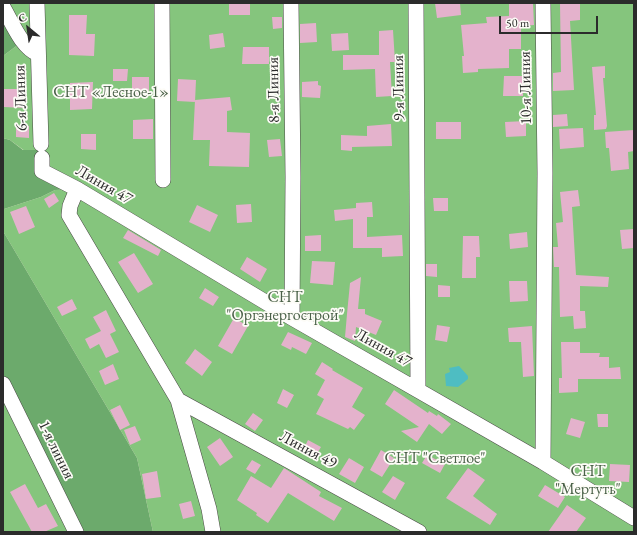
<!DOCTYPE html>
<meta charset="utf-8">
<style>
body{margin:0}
#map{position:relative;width:637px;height:535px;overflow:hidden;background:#f5eedb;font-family:"EB Garamond",serif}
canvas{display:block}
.frame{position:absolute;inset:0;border:4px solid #2b2b2b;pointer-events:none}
.north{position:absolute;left:8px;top:8px;width:40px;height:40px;-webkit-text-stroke:3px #fdfcf7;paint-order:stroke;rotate:331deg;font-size:11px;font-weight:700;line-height:16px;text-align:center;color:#2b2b2b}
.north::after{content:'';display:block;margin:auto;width:14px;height:18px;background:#2b2b2b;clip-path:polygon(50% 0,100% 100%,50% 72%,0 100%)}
.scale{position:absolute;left:499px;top:16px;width:99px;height:18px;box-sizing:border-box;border:2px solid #2b2b2b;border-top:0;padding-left:5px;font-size:12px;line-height:14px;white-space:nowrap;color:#2b2b2b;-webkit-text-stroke:3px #fdfcf7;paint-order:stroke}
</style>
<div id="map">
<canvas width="637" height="535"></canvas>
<div class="frame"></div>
<div class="north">С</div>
<div class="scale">50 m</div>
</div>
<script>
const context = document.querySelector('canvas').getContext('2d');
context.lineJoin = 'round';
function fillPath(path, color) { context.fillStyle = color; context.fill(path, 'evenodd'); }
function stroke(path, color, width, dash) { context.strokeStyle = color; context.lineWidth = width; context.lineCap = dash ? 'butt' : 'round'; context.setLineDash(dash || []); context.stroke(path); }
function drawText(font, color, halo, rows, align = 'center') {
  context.font = font + ' "EB Garamond",serif'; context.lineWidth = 3.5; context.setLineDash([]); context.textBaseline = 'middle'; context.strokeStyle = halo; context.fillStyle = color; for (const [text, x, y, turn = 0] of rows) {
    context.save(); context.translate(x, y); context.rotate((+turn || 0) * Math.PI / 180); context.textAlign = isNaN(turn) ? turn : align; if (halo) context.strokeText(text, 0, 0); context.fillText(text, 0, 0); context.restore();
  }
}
const green = new Path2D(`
 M 3,3 L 634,3 L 634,532 L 153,532 L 137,458 L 3,231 L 4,209 L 41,197 L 55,190 L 76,189 L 10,140 L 3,138 L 3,56 L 23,41 Z
 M 3,384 L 76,532 L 3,532 Z`);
const forest = new Path2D(`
 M 3,7 L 23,41 L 3,56 Z
 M 3,138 L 10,140 L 23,150 L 41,150 L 42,171 L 77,189 L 55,190 L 41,197 L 4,209 L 3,219 Z
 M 3,231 L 137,458 L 153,532 L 76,532 L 3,384 Z`);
const water = new Path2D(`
 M 459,366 L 468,376 L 468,379 L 458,387 L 446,386 L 445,374 L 450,372 L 449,368 Z`);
const building = new Path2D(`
 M 229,3 L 250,3 L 250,15 L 229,15 Z
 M 435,3 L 460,3 L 461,15 L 437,18 Z
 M 509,3 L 533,3 L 534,25 L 521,26 L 521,49 L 509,49 L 509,68 L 478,69 L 478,72 L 463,73 L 462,56 L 464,56 L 461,25 L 487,23 L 486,17 L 509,16 Z
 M 560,3 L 580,3 L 580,20 L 570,21 L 574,90 L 553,91 L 553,73 L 561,72 Z
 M 69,15 L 87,15 L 86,34 L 95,34 L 94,56 L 69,55 Z
 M 272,17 L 282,17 L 282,28 L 273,29 Z
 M 316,23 L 317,42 L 300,43 L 300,24 Z
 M 393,30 L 395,62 L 390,62 L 392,96 L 376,97 L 375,69 L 343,70 L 343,55 L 379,55 L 379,31 Z
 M 223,33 L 225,47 L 210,49 L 209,35 Z
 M 348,33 L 349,50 L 332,51 L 331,34 Z
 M 243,47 L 269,47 L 269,64 L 242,64 Z
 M 605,66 L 605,78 L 603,78 L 607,126 L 606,129 L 594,130 L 594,115 L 596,115 L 592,67 Z
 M 113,69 L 128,69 L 127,81 L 113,81 Z
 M 504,76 L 523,76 L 523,96 L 503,96 Z
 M 132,77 L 149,77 L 149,95 L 132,95 Z
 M 178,79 L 196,80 L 195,102 L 177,101 Z
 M 318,81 L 318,85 L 321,86 L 320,98 L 302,97 L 302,82 Z
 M 93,82 L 92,109 L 70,110 L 70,83 Z
 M 4,89 L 25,89 L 25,108 L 4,107 Z
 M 230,97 L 232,110 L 227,111 L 227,132 L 250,133 L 249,167 L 209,166 L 210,140 L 193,140 L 195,100 Z
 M 567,114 L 568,126 L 553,127 L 553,115 Z
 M 153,119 L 153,139 L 133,139 L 133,120 Z
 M 526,121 L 526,136 L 506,137 L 505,122 Z
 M 436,122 L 461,122 L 461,139 L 436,139 Z
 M 391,124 L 392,146 L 352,147 L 352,151 L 341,150 L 341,135 L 367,136 L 367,126 Z
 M 16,126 L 29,126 L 29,138 L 16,137 Z
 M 583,128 L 584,147 L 560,149 L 559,129 Z
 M 634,130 L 634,151 L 628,152 L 629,169 L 611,171 L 609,148 L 606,148 L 605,132 Z
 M 81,134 L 96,134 L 96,150 L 81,149 Z
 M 280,139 L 282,156 L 269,157 L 267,140 Z
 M 578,190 L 580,206 L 572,207 L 576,275 L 609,277 L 608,287 L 580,286 L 580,311 L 585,311 L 586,328 L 574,329 L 573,316 L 560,317 L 559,267 L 554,267 L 553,247 L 558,247 L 556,223 L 563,222 L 560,192 Z
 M 54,193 L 59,201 L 49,208 L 44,199 Z
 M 433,198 L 448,198 L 448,211 L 434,211 Z
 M 372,202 L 373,217 L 367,217 L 367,237 L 402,235 L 403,256 L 382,257 L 382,248 L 353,248 L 353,219 L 335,221 L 334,210 L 356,208 L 356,203 Z
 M 251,204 L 252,222 L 237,223 L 236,205 Z
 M 197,205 L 218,215 L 210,232 L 189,222 Z
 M 26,206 L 35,227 L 19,234 L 10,212 Z
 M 634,229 L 634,248 L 622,249 L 620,230 Z
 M 128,230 L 161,250 L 158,256 L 123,238 Z
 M 527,232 L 528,247 L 510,249 L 509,234 Z
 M 321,235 L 321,251 L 305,251 L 305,236 Z
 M 463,236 L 479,236 L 480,257 L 476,257 L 476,278 L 462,278 Z
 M 134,253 L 153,284 L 138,293 L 118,262 Z
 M 247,257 L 267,269 L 260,282 L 240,269 Z
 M 312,261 L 335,262 L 333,285 L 310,283 Z
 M 426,264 L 437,264 L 437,277 L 426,276 Z
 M 361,277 L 358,309 L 365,309 L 365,314 L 382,321 L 376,335 L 356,327 L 355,341 L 345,337 L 347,314 L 350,283 Z
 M 509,281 L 527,281 L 528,301 L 510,302 Z
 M 438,285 L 450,286 L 450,297 L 438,297 Z
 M 205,288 L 219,297 L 213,306 L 199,298 Z
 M 72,299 L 77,309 L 62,316 L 57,307 Z
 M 106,310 L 116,331 L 110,334 L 119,352 L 106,358 L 99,344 L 90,349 L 85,339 L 101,331 L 93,317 Z
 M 234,318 L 248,326 L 232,354 L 218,346 Z
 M 437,325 L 450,327 L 447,342 L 435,340 Z
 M 532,326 L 534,376 L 523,377 L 521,342 L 509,342 L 508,328 Z
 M 288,332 L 312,343 L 306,354 L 292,347 L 291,350 L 281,345 Z
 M 561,342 L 580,342 L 580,353 L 600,353 L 599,357 L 609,357 L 609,368 L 620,367 L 621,379 L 578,379 L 578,392 L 559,393 L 559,378 L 562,378 Z
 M 195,349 L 212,362 L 202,376 L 185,363 Z
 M 322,362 L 333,369 L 332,370 L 363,388 L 352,407 L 365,415 L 354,430 L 350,427 L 348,429 L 316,414 L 324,399 L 317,395 L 325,380 L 315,374 Z
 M 113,364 L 119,379 L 105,385 L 99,371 Z
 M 283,389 L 294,395 L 287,408 L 277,403 Z
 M 394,390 L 428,413 L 429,411 L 437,416 L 438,414 L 451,424 L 442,434 L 429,424 L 417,442 L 401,431 L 419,427 L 385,404 Z
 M 120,405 L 130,425 L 120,430 L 110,410 Z
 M 253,413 L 263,420 L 255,431 L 245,424 Z
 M 597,414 L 608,414 L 608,427 L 598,427 Z
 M 571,418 L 585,422 L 580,438 L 566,434 Z
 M 135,426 L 141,440 L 130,445 L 124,430 Z
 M 220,438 L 233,457 L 220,466 L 207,447 Z
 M 308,440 L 321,447 L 314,459 L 302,452 Z
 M 381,450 L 394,458 L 382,477 L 370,470 Z
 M 427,455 L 445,464 L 440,473 L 422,463 Z
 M 349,458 L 364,467 L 355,483 L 339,474 Z
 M 252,460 L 261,465 L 255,474 L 246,469 Z
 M 610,464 L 630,465 L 629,482 L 609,481 Z
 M 284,468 L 321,492 L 319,496 L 342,508 L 334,521 L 288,493 L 268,523 L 256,515 L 257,513 L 237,500 L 251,476 L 271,488 Z
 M 468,468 L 485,480 L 473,496 L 497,514 L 490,525 L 446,498 Z
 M 157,471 L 161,497 L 146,499 L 142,474 Z
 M 393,476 L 405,483 L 395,500 L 382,492 Z
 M 25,484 L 38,508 L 46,504 L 58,526 L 44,532 L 32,532 L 10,492 Z
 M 545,485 L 565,497 L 558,508 L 538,496 Z
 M 191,501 L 195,516 L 183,519 L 179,504 Z
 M 567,505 L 586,518 L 576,532 L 548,532 Z`);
const street = new Path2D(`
 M 37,3 L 41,144
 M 162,3 L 163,180
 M 291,3 L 293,177 L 292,318
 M 416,3 L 418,389
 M 3,7 C 12,22 21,47 38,54
 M 42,158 L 42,171 L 77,189 L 292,318 L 543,462 L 634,518
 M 77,189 L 70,206 L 69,215 L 178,400 L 209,509 L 213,532
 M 3,384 L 76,532
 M 178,400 L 419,532
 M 543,462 L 545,173 L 543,3`);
const streetNames = [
 ["9-я Линия",399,88,-91],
 ["10-я Линия",526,88,-91],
 ["8-я Линия",274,90,-91],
 ["6-я Линия",21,98,-92],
 ["Линия 47",104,185,30],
 ["Линия 47",383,348,29],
 ["1-я линия",56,450,64],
 ["Линия 49",308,450,28]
];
const parkNames = [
 ["СНТ «Лесное-1»",111,93],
 ["СНТ",285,298],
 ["\"Оргэнергострой\"",285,316],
 ["СНТ \"Светлое\"",435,459],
 ["СНТ",588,472],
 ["\"Мертуть\"",588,490]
];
fillPath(green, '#85c57d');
fillPath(forest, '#6caa6c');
fillPath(water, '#4ebdc2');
fillPath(building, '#e4b2cc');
stroke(street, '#494845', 16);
stroke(street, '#fff', 15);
drawText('16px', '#2b2b2b', '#fdfcf7', streetNames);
drawText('16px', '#4a6148', '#fdfcf7', parkNames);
</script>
